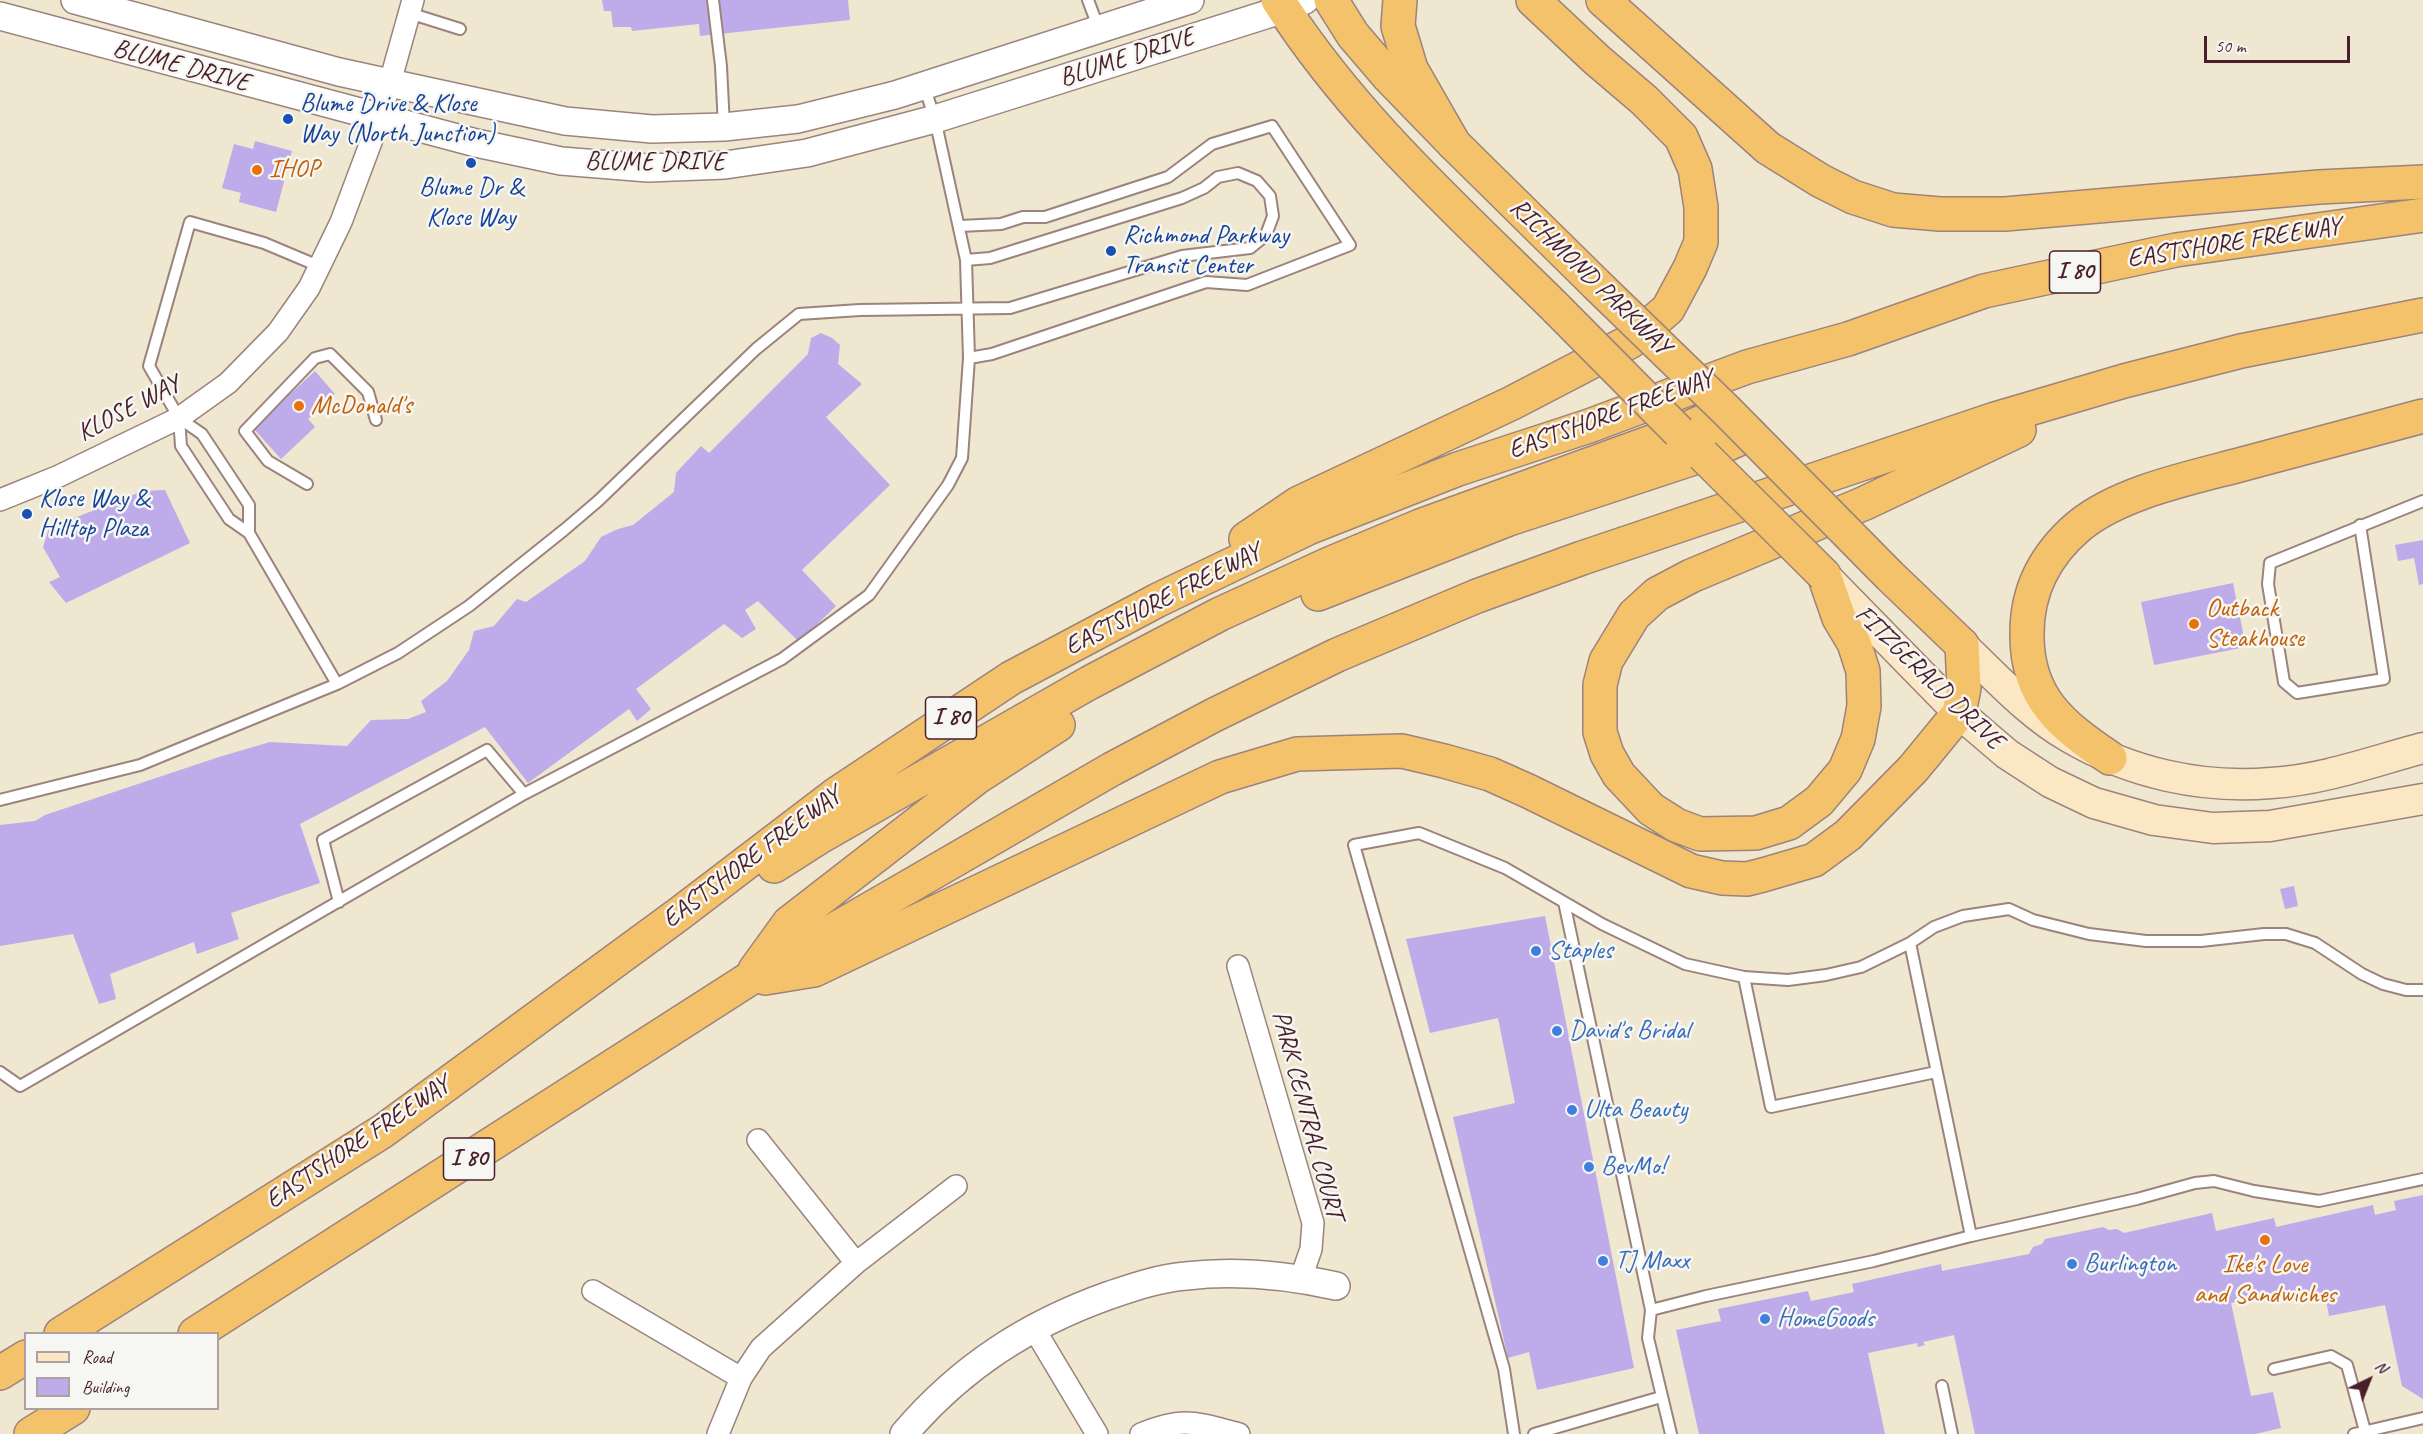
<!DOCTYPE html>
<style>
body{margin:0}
#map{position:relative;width:2423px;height:1434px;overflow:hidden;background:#efe7cf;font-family:Caveat,sans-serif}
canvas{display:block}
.legend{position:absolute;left:24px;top:1332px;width:195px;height:78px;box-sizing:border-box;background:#f6f6f2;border:2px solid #b1a0a2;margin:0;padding:8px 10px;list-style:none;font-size:18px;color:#4a1f2b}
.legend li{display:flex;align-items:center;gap:12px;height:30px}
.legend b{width:30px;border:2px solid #b1a0a2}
.north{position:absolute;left:2339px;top:1350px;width:60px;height:60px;-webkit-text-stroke:4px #f6f6f2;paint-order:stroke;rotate:43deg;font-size:16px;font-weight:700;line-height:24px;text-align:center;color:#4a1f2b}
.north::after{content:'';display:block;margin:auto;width:21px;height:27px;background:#4a1f2b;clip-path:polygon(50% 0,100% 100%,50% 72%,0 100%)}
.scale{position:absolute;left:2204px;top:36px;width:146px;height:27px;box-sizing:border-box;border:3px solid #4a1f2b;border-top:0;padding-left:8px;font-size:18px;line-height:21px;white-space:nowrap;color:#4a1f2b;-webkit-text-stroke:4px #f6f6f2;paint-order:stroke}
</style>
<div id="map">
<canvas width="2423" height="1434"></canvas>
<ul class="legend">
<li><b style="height:8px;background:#fbe7c3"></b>Road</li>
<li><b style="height:16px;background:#beabe9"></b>Building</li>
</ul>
<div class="north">N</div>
<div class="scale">50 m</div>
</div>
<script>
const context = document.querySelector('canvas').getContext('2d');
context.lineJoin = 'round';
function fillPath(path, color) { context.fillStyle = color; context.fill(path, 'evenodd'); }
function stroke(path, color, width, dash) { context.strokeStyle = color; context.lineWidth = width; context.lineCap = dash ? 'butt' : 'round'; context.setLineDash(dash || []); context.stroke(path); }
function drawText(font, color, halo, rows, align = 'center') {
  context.font = font + ' Caveat,sans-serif'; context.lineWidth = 5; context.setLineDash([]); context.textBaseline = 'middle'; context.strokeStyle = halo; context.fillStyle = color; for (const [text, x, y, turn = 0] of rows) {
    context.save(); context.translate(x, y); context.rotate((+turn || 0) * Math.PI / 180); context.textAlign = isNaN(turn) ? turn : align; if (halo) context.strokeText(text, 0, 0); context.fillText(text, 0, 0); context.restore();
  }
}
const building = new Path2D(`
 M 602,0 L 848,0 L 850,20 L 700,36 L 699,24 L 632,31 L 631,27 L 613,27 L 611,11 L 604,11 Z
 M 255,141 L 292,151 L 276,212 L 239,202 L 241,193 L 222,188 L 234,144 L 253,149 Z
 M 821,333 L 832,338 L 840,345 L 838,364 L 862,384 L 826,417 L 890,485 L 802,570 L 836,606 L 799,642 L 758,601 L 745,610 L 756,629 L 742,638 L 724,624 L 636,689 L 651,709 L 637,721 L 629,709 L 528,783 L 485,727 L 300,824 L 320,883 L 231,913 L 239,939 L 197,954 L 194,942 L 110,974 L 116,999 L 99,1004 L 73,934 L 0,946 L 0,825 L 35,821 L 45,815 L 219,757 L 270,742 L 347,746 L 371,720 L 408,719 L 426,712 L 421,701 L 447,681 L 469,650 L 474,631 L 494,626 L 517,599 L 526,602 L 585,561 L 601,537 L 618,529 L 633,525 L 674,492 L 676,473 L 701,446 L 709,453 L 808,354 L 811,338 Z
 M 315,371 L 335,394 L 308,419 L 315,427 L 281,459 L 253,428 Z
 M 165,490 L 190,543 L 66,603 L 49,582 L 60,577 L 43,547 L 49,528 L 143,491 Z
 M 2423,540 L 2423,584 L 2419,585 L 2414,558 L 2398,561 L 2395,545 Z
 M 2233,583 L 2246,647 L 2154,665 L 2141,602 Z
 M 2294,886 L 2298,906 L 2285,909 L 2280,889 Z
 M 1545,916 L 1634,1368 L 1537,1390 L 1529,1352 L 1508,1358 L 1453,1117 L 1515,1103 L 1498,1018 L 1430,1033 L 1406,939 Z
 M 2423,1195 L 2423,1399 L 2402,1386 L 2385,1305 L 2329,1316 L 2325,1295 L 2283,1303 L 2281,1296 L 2266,1299 L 2265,1296 L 2231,1303 L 2251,1396 L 2273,1392 L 2281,1428 L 2255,1434 L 1975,1434 L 1954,1335 L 1923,1342 L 1925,1345 L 1918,1347 L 1917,1343 L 1868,1353 L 1885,1434 L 1699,1434 L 1676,1330 L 1721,1321 L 1718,1309 L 1808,1291 L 1811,1301 L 1854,1292 L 1852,1284 L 1941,1264 L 1942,1271 L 2029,1254 L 2033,1247 L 2042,1244 L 2045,1239 L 2103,1227 L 2109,1230 L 2117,1229 L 2124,1233 L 2212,1213 L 2216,1231 L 2274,1218 L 2276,1227 L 2373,1205 L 2375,1215 L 2396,1210 L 2394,1201 Z`);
const service = new Path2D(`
 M 713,0 L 721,66 L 724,127
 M 1088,0 L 1099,29
 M 409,13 L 460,29
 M 960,226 L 1001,224 L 1023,217 L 1045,217 L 1168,177 L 1212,144 L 1272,126 L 1350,245 L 1247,285 L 1206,282 L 992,354 L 969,358
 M 321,267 L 264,243 L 190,222 L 149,366 L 179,418 L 181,446 L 229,519 L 249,533 L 337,684
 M 179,418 L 202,434 L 249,505 L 249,533
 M 307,484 L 268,461 L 245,431 L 315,358 L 330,354 L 368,392 L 376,420
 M 2360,525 L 2384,679 L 2297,693 L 2284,682 L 2268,584 L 2270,563 L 2423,501
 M 0,800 L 140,765 L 337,684 L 398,653 L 469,606 L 564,530 L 598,501 L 756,349 L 799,314 L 860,310 L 1010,308 L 1182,256 L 1250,248 L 1266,235 L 1273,216 L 1270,196 L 1257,181 L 1238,173 L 1218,177 L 1204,188 L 1182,198 L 990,258 L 966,260
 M 339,902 L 323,840 L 487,750 L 524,794
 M 1564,902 L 1602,924 L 1685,964 L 1744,977 L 1788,980 L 1826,975 L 1861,967 L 1910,943 L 1934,927 L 1963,916 L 2009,909 L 2033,920 L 2089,934 L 2146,941 L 2201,941 L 2264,934 L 2286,934 L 2315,943 L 2362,974 L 2383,984 L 2406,990 L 2423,990
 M 1910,943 L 1971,1236
 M 1744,977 L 1771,1107 L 1936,1072
 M 0,1072 L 20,1086 L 524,794 L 782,659 L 869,595 L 948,485 L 962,458 L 969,358 L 966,260 L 935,119 L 924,86
 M 2274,1369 L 2331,1356 L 2347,1365 L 2365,1431
 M 1942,1386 L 1952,1434
 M 1514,1434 L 1504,1369 L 1354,845 L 1419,833 L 1505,868 L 1564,902 L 1651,1310
 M 1534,1434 L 1661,1397
 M 1671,1434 L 1648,1338 L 1651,1310 L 1706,1296 L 1874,1261 L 1971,1236 L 2137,1199 L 2195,1183 L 2214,1181 L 2254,1191 L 2319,1201 L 2423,1179
 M 2354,1434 L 2423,1418`);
const minor = new Path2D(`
 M 0,500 L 59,476 L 179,418 L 228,383 L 278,332 L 309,288 L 341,222 L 380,118 L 413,0
 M 1238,966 L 1313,1223 L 1311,1249 L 1301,1278
 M 758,1140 L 856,1263
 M 593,1291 L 741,1378
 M 1033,1327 L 1097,1434
 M 718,1434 L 741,1378 L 761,1348 L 856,1263 L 956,1186
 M 1141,1434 C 1184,1416 1196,1423 1239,1434`);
const tertiary = new Path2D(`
 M 75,0 L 339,72 L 565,121 L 652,129 L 724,127 L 798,119 L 895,95 L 1190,0
 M 0,16 L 476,143 L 561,161 L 648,168 L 725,165 L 807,153 L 935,119 L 1284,9 L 1305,0
 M 904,1434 C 961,1367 1028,1324 1110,1295 C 1134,1287 1160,1278 1186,1276 C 1236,1270 1286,1275 1336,1286`);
const secondary = new Path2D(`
 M 1824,575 L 1959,713 L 2007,754 L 2050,782 L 2094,803 L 2154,820 L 2213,828 L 2270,826 L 2423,799
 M 1962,645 C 1996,677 2029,714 2069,737 C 2130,773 2202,789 2271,783 C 2323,780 2374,761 2423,748`);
const trunk = new Path2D(`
 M 1278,0 C 1353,118 1458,211 1557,309
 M 1331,0 L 1353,35 L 1389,77 L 1454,144 L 1596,284
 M 1890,576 L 1962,645`);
const motorway = new Path2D(`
 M 1400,0 L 1398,26 L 1411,69 L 1454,144
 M 1603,0 L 1768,148 L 1821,181 L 1853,197 L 1893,210 L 1940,214 L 2005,214 L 2319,187 L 2423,182
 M 1246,539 L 1299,503 L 1512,403 L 1631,341 L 1668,309 L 1690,268 L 1701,242 L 1701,207 L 1695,169 L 1681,137 L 1644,100 L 1597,60 L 1533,0
 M 1824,575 L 1839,618 L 1854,643 L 1863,671 L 1864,706 L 1858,739 L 1845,770 L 1819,801 L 1789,823 L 1756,833 L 1700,834 L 1676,825 L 1651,809 L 1619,775 L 1607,754 L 1600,732 L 1600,685 L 1606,661 L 1634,615 L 1657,594 L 1691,576 L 1865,503 L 2019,430
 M 1318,594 L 1509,519 L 1703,455 L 1750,434
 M 2110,758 C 2061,725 2026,697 2027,633 C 2027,590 2046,554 2079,526 C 2120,492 2191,478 2243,464 C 2303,448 2363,432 2423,416
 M 774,866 L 818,838 L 1089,683 L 1220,614 L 1329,564 L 1420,526 L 1679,432 L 1727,411
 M 755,970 L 789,923 L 976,778 L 1058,725
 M 765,978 L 814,970 L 1220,777 L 1297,754 L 1402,751 L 1444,761 L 1490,774 L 1528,791 L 1691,871 L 1722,878 L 1747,879 L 1763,875 L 1814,860 L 1848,835 L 1913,769 L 1959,713 L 1964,688 L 1962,645
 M 61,1334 L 383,1131 L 679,914 L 835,795 L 1011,678 L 1158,600 L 1308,528 L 1458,469 L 1589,426 L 1747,367 L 1848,339 L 1984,291 L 2176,250 L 2423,215
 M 195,1334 L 749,979 L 1112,769 L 1214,715 L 1337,655 L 1477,596 L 1582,558 L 1995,419 L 2124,381 L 2241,351 L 2423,315
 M 0,1373 L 26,1357
 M 31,1434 L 73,1408`);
const trunkBridge = new Path2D(`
 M 1596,284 L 1727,411 L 1890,576
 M 1557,309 L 1679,432
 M 1703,455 L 1824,575`);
const markers = [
 [288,119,6,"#1a4fb4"],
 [471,163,6,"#1a4fb4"],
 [257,170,6,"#e8710a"],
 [1111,251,6,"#1a4fb4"],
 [299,406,6,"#e8710a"],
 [27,514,6,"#1a4fb4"],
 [2194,624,6,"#e8710a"],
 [1536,951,6,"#3f7fe0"],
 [1557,1031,6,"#3f7fe0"],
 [1572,1110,6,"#3f7fe0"],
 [1589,1167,6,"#3f7fe0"],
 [2265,1240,6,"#e8710a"],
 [1603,1261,6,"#3f7fe0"],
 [2072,1264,6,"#3f7fe0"],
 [1765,1319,6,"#3f7fe0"]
];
const shields = [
 [2075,272,51],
 [951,718,51],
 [469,1159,51]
];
const shieldNames = [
 ["I 80",2075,272],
 ["I 80",951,718],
 ["I 80",469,1159]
];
const streetNames = [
 ["BLUME DRIVE",1127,58,-18],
 ["BLUME DRIVE",181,66,15],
 ["BLUME DRIVE",655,162],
 ["EASTSHORE FREEWAY",2234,243,-9],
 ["RICHMOND PARKWAY",1590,277,44],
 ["KLOSE WAY",129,409,-28],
 ["EASTSHORE FREEWAY",1611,415,-20],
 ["EASTSHORE FREEWAY",1163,600,-27],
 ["FITZGERALD DRIVE",1929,678,44],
 ["EASTSHORE FREEWAY",752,858,-37],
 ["PARK CENTRAL COURT",1307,1115,75],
 ["EASTSHORE FREEWAY",358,1143,-34]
];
const transitNames = [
 ["Blume Drive & Klose",300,104],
 ["Way (North Junction)",300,134],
 ["Blume Dr &",471,188,"center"],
 ["Klose Way",471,218,"center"],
 ["Richmond Parkway",1123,236],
 ["Transit Center",1123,266],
 ["Klose Way &",39,499],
 ["Hilltop Plaza",39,529]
];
const foodNames = [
 ["IHOP",269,170],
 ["McDonald's",311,406],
 ["Outback",2206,609],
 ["Steakhouse",2206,639],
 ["Ike's Love",2265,1265,"center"],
 ["and Sandwiches",2265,1295,"center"]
];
const shopNames = [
 ["Staples",1548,951],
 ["David's Bridal",1569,1031],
 ["Ulta Beauty",1584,1110],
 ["BevMo!",1601,1167],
 ["TJ Maxx",1615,1261],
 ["Burlington",2084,1264],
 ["HomeGoods",1777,1319]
];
fillPath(building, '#beabe9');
stroke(service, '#9c837d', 14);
stroke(minor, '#9c837d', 24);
stroke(tertiary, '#9c837d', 30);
stroke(secondary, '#9c837d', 33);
stroke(trunk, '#9c837d', 36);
stroke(motorway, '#9c837d', 36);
stroke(service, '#fff', 10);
stroke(minor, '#fff', 21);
stroke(tertiary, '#fff', 27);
stroke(secondary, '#fbe7c3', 30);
stroke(trunk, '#f4c26a', 33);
stroke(motorway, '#f4c26a', 33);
stroke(trunkBridge, '#9c837d', 36, []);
stroke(trunkBridge, '#f4c26a', 33);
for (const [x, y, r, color] of markers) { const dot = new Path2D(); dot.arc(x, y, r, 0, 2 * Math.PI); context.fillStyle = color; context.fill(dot); stroke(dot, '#f6f6f2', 2); }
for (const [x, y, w] of shields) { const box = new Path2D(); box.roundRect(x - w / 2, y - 21, w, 42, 4.5); context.fillStyle = '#f6f6f2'; context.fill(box); stroke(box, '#4a1f2b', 1.5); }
drawText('bold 24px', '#4a1f2b', null, shieldNames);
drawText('26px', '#4a1f2b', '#f6f6f2', streetNames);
drawText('26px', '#164399', '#f6f6f2', transitNames, 'left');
drawText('26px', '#c56008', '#f6f6f2', foodNames, 'left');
drawText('26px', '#366cbe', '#f6f6f2', shopNames, 'left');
</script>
